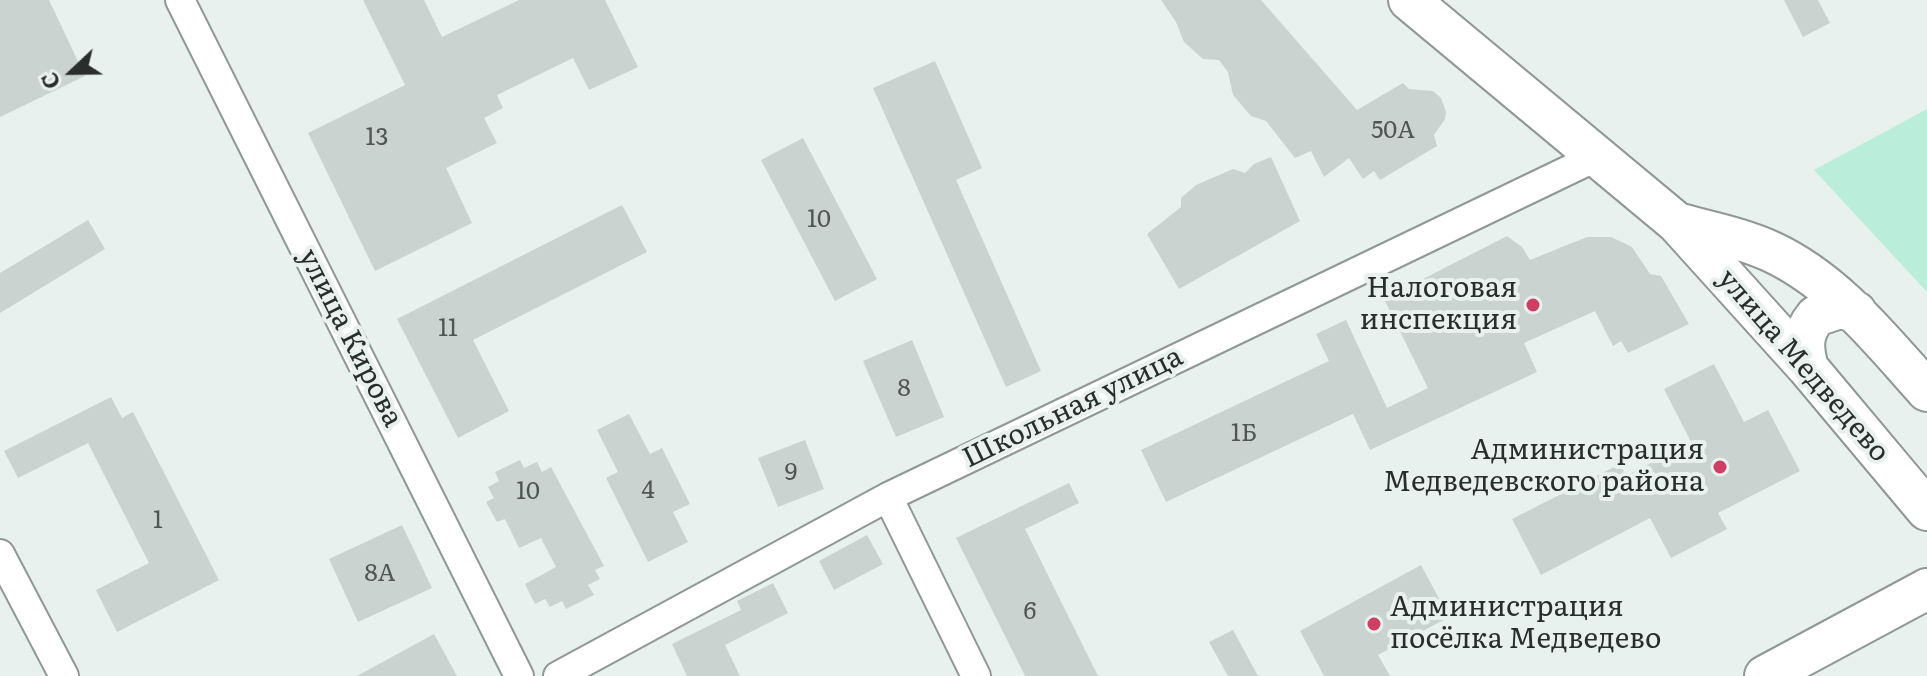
<!DOCTYPE html>
<meta charset="utf-8">
<style>
body{margin:0}
#map{position:relative;width:1927px;height:676px;overflow:hidden;background:#e8f1ee;font-family:Literata,serif}
canvas{display:block}
.north{position:absolute;left:32px;top:32px;width:80px;height:80px;-webkit-text-stroke:6px #e8f1ee;paint-order:stroke;rotate:248deg;font-size:22px;font-weight:700;line-height:32px;text-align:center;color:#292d2b}
.north::after{content:'';display:block;margin:auto;width:28px;height:36px;background:#292d2b;clip-path:polygon(50% 0,100% 100%,50% 72%,0 100%)}
</style>
<div id="map">
<canvas width="1927" height="676"></canvas>
<div class="north">С</div>
</div>
<script>
const context = document.querySelector('canvas').getContext('2d');
context.lineJoin = 'round';
function fillPath(path, color) { context.fillStyle = color; context.fill(path, 'evenodd'); }
function stroke(path, color, width, dash) { context.strokeStyle = color; context.lineWidth = width; context.lineCap = dash ? 'butt' : 'round'; context.setLineDash(dash || []); context.stroke(path); }
function drawText(font, color, halo, rows, align = 'center') {
  context.font = font + ' Literata,serif'; context.lineWidth = 8; context.setLineDash([]); context.textBaseline = 'middle'; context.strokeStyle = halo; context.fillStyle = color; for (const [text, x, y, turn = 0] of rows) {
    context.save(); context.translate(x, y); context.rotate((+turn || 0) * Math.PI / 180); context.textAlign = isNaN(turn) ? turn : align; if (halo) context.strokeText(text, 0, 0); context.fillText(text, 0, 0); context.restore();
  }
}
const green = new Path2D(`
 M 1927,109 L 1927,292 L 1814,170 Z`);
const building = new Path2D(`
 M 0,0 L 49,0 L 85,76 L 0,117 Z
 M 363,0 L 424,0 L 442,37 L 519,0 L 605,0 L 638,67 L 589,90 L 573,58 L 497,95 L 503,108 L 484,118 L 497,143 L 446,168 L 472,223 L 375,271 L 308,133 L 405,85 Z
 M 1161,0 L 1261,0 L 1357,110 L 1403,83 L 1409,89 L 1433,91 L 1441,98 L 1446,112 L 1445,119 L 1434,135 L 1437,146 L 1380,180 L 1374,171 L 1363,179 L 1349,158 L 1324,177 L 1311,151 L 1295,158 L 1266,121 L 1251,116 L 1233,95 L 1228,72 L 1219,60 L 1203,59 L 1184,42 L 1176,22 Z
 M 1784,0 L 1818,0 L 1830,23 L 1803,37 Z
 M 935,61 L 982,168 L 956,180 L 1041,371 L 1006,387 L 873,88 Z
 M 803,138 L 877,279 L 835,301 L 761,160 Z
 M 1271,157 L 1300,221 L 1179,289 L 1147,234 L 1181,207 L 1181,198 L 1196,185 L 1233,169 L 1245,173 L 1254,164 Z
 M 622,205 L 647,252 L 473,340 L 509,411 L 458,438 L 397,319 Z
 M 88,220 L 105,249 L 0,313 L 0,273 Z
 M 1507,236 L 1522,247 L 1530,260 L 1587,237 L 1611,237 L 1632,247 L 1650,274 L 1661,276 L 1689,324 L 1628,353 L 1621,341 L 1613,346 L 1595,311 L 1524,343 L 1537,372 L 1370,450 L 1353,414 L 1166,502 L 1141,450 L 1329,361 L 1316,334 L 1346,320 L 1387,408 L 1428,388 L 1384,299 Z
 M 912,340 L 944,417 L 896,437 L 863,361 Z
 M 1714,364 L 1744,422 L 1768,410 L 1800,471 L 1718,513 L 1727,529 L 1671,558 L 1650,518 L 1541,575 L 1512,519 L 1620,464 L 1626,476 L 1691,442 L 1664,389 Z
 M 111,397 L 122,418 L 133,412 L 219,580 L 117,632 L 96,590 L 149,563 L 88,443 L 18,478 L 4,451 Z
 M 629,414 L 650,454 L 662,448 L 690,504 L 673,512 L 688,542 L 648,562 L 606,478 L 618,472 L 597,430 Z
 M 805,440 L 824,489 L 778,507 L 758,458 Z
 M 520,460 L 524,468 L 537,462 L 542,472 L 551,467 L 604,566 L 595,570 L 600,579 L 588,585 L 594,595 L 566,609 L 562,601 L 550,607 L 545,599 L 535,604 L 525,584 L 556,567 L 541,538 L 519,548 L 505,519 L 497,522 L 486,502 L 494,498 L 488,487 L 499,481 L 495,472 Z
 M 1069,483 L 1079,503 L 1025,529 L 1098,676 L 1025,676 L 956,538 Z
 M 402,525 L 432,588 L 358,622 L 329,559 Z
 M 867,535 L 883,564 L 834,590 L 819,561 Z
 M 1421,565 L 1449,617 L 1378,655 L 1390,676 L 1324,676 L 1300,631 Z
 M 773,583 L 788,613 L 725,645 L 740,676 L 687,676 L 672,644 L 741,610 L 737,601 Z
 M 1233,630 L 1258,676 L 1228,676 L 1209,642 Z
 M 434,634 L 457,676 L 357,676 Z`);
const street = new Path2D(`
 M 180,0 L 519,676
 M 888,497 L 976,676
 M 0,554 L 64,676
 M 558,676 L 888,497 L 1596,157`);
const secondary = new Path2D(`
 M 1409,0 L 1677,223 L 1808,368 L 1927,510
 M 1677,223 C 1709,232 1742,238 1772,252 C 1836,282 1881,340 1927,391
 M 1808,368 C 1802,346 1802,333 1816,316 L 1840,308 L 1856,312
 M 1765,676 L 1927,589`);
const markers = [
 [1533,305,8,"#ce3f63"],
 [1720,467,8,"#ce3f63"],
 [1374,624,8,"#ce3f63"]
];
const numberNames = [
 ["50А",1393,131],
 ["13",377,138],
 ["10",819,220],
 ["11",448,329],
 ["8",904,389],
 ["1Б",1244,434],
 ["9",791,473],
 ["4",648,491],
 ["10",528,492],
 ["1",158,521],
 ["8А",380,574],
 ["6",1030,612]
];
const poiNames = [
 ["Налоговая",1517,289],
 ["инспекция",1517,321],
 ["Администрация",1704,451],
 ["Медведевского района",1704,483],
 ["Администрация",1390,608,"left"],
 ["посёлка Медведево",1390,640,"left"]
];
const streetNames = [
 ["улица Кирова",350,338,63],
 ["улица Медведево",1803,366,49],
 ["Школьная улица",1073,408,-26]
];
fillPath(green, '#bbeeda');
fillPath(building, '#cad3cf');
stroke(street, '#909894', 32);
stroke(secondary, '#909894', 44);
stroke(street, '#fff', 28);
stroke(secondary, '#fff', 40);
for (const [x, y, r, color] of markers) { const dot = new Path2D(); dot.arc(x, y, r, 0, 2 * Math.PI); context.fillStyle = color; context.fill(dot); stroke(dot, '#e8f1ee', 3); }
drawText('24px', '#515654', null, numberNames);
drawText('28px', '#292d2b', '#e8f1ee', poiNames, 'right');
drawText('28px', '#292d2b', '#e8f1ee', streetNames);
</script>
